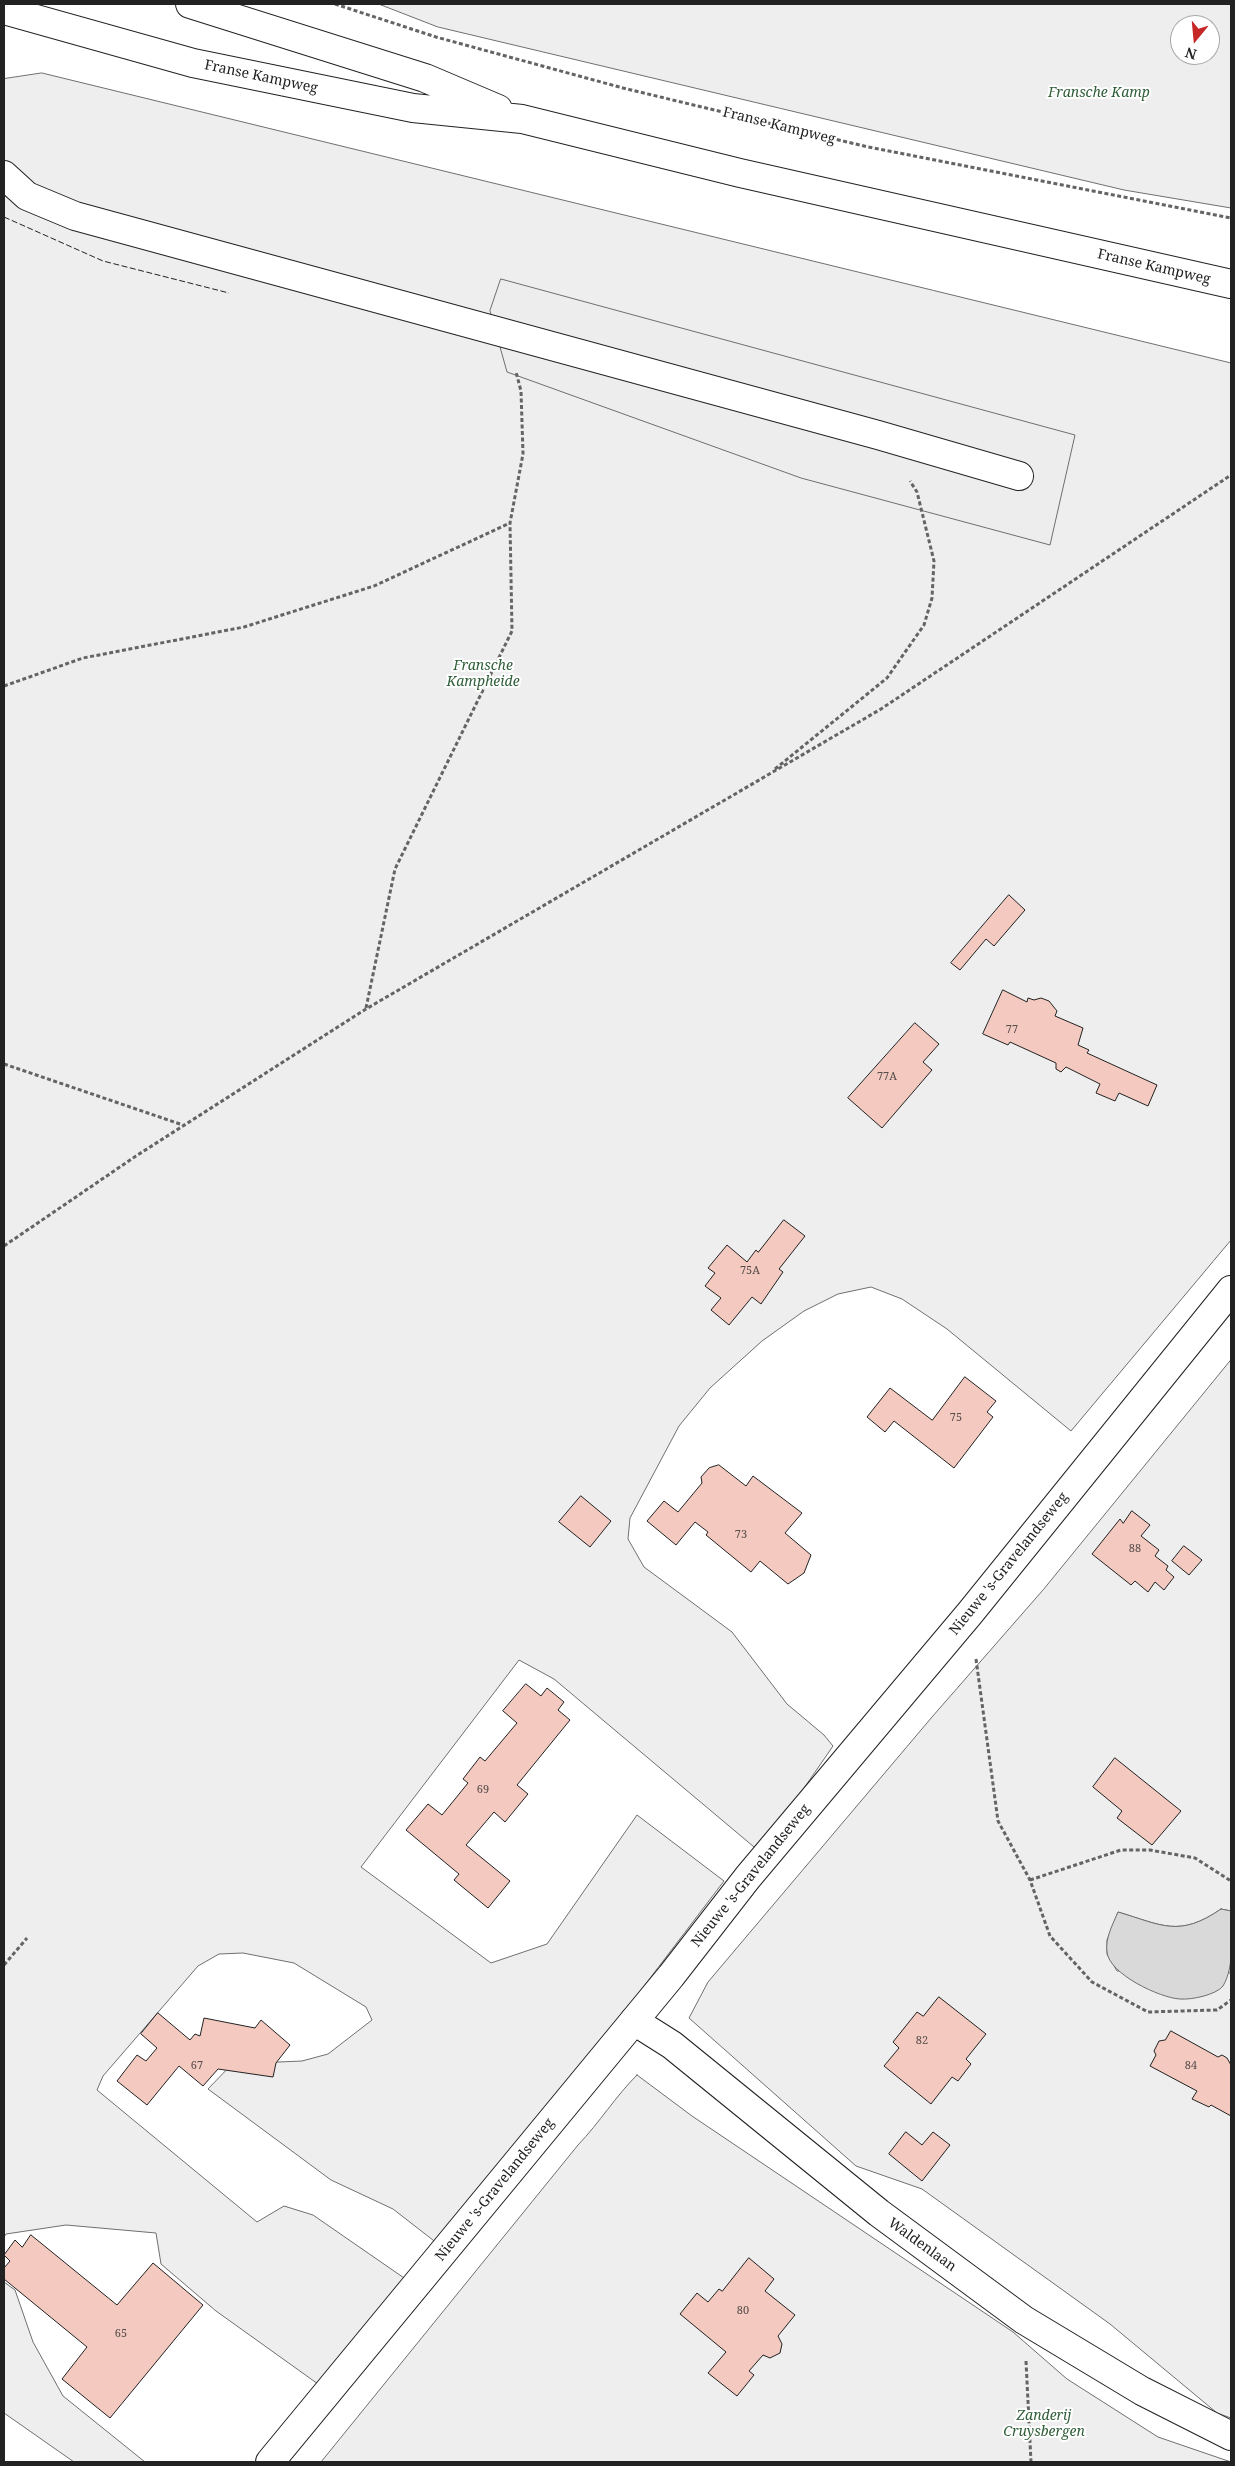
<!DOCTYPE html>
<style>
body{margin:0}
#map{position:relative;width:1235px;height:2466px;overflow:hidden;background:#fff;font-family:"Noto Serif",serif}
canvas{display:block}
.frame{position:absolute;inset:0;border:5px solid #222;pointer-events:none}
.north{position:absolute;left:1170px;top:15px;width:50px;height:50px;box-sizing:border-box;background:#fff;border:1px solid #a7a7a7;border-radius:50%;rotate:197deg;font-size:14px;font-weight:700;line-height:20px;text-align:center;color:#222}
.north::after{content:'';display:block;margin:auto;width:18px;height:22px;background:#c62828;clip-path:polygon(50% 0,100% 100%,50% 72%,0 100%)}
</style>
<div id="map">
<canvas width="1235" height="2466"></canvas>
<div class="frame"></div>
<div class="north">N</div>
</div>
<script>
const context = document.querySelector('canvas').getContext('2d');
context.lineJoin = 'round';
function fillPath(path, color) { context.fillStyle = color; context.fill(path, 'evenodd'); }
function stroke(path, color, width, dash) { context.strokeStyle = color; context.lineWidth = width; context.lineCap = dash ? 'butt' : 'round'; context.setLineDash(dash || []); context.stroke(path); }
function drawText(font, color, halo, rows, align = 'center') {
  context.font = font + ' "Noto Serif",serif'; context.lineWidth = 4; context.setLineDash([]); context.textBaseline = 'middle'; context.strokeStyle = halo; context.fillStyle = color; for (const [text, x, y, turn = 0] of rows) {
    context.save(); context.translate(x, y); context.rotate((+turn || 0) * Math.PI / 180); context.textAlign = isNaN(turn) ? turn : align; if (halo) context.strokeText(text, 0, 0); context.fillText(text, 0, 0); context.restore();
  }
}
const green = new Path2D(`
 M 379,4 L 1231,4 L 1231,208 L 1124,190 L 438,27 ZM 1180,25 L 1210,25 L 1210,55 L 1180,55 Z
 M 42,73 L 1231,363 L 1231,1240 L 1071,1431 L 947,1329 L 902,1299 L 871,1287 L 838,1294 L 804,1311 L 762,1341 L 710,1388 L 679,1426 L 630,1518 L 628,1539 L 644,1567 L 732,1632 L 787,1704 L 824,1735 L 833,1746 L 760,1852 L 554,1679 L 519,1660 L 361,1867 L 491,1963 L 547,1944 L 637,1815 L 724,1881 L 593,2053 L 438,2244 L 393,2209 L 331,2180 L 208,2089 L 232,2064 L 302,2061 L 328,2054 L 372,2020 L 366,2007 L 294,1963 L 243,1953 L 219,1954 L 198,1966 L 103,2076 L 97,2090 L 257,2222 L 284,2206 L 313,2215 L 407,2280 L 318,2384 L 216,2311 L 161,2264 L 156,2233 L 66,2225 L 6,2234 L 4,2237 L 4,79 Z
 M 1231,1360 L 1231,1911 L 1221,1909 C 1179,1938 1162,1925 1118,1912 L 1107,1940 L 1107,1954 L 1117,1971 L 1230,1973 L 1231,1962 L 1231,2418 L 1217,2413 L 1110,2324 L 922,2189 L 856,2166 L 689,2018 L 708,1982 L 932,1717 L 1043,1590 Z
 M 637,2075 L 692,2116 L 1013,2332 L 1067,2379 L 1158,2437 L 1231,2462 L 321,2462 L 578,2145 C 600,2122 615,2097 637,2075 Z
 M 4,2282 L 15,2290 L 33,2342 L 63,2396 L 145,2462 L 74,2462 L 4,2413 Z`);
const parking = new Path2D(`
 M 501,279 L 1075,435 L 1050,545 L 801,478 L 507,372 L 490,311 Z`);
const water = new Path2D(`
 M 1221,1909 L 1231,1911 C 1231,1934 1235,1966 1223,1986 C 1216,1995 1191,2000 1180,1999 C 1160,1998 1109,1974 1107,1952 C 1105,1938 1113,1924 1118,1912 C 1162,1925 1179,1938 1221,1909 Z`);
const building = new Path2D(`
 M 1009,895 L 1025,910 L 994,946 L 986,939 L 960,970 L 951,963 Z
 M 1003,990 L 1027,1002 L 1028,998 L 1034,1000 L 1041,998 L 1049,1001 L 1057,1011 L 1055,1016 L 1083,1028 L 1078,1045 L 1089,1050 L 1087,1053 L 1157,1085 L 1148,1106 L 1119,1093 L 1115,1101 L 1096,1093 L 1100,1084 L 1066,1067 L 1061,1072 L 1056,1069 L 1056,1063 L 1010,1042 L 1008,1045 L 983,1034 Z
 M 915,1023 L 939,1044 L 923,1062 L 932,1070 L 882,1128 L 848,1098 Z
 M 784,1220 L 805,1236 L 779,1269 L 783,1272 L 761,1304 L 752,1297 L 729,1325 L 711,1310 L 721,1298 L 705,1286 L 715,1273 L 708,1268 L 727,1245 L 747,1262 L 756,1250 L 758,1252 Z
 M 965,1377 L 996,1401 L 987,1412 L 993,1417 L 954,1468 L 894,1421 L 885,1432 L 867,1417 L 890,1388 L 932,1420 Z
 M 719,1465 L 746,1486 L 753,1476 L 802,1513 L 785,1533 L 811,1555 L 804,1573 L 788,1584 L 760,1561 L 751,1572 L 706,1535 L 708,1532 L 695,1522 L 676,1545 L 647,1521 L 664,1501 L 678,1512 L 702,1483 L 701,1477 L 709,1468 Z
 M 581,1496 L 611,1521 L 590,1547 L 559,1522 Z
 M 1132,1511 L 1150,1525 L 1141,1536 L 1159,1550 L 1155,1556 L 1168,1566 L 1166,1570 L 1174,1577 L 1164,1590 L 1155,1582 L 1148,1592 L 1135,1581 L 1131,1585 L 1092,1554 L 1120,1519 L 1123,1523 Z
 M 1184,1546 L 1202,1560 L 1189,1575 L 1172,1561 Z
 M 526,1684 L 541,1696 L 547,1688 L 564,1702 L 558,1710 L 570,1720 L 517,1785 L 528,1794 L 505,1822 L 494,1812 L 466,1845 L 510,1881 L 488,1908 L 454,1880 L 459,1874 L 406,1830 L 428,1804 L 442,1815 L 468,1783 L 463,1779 L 480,1757 L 485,1761 L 517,1723 L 503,1711 Z
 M 1115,1758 L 1181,1811 L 1152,1845 L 1117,1818 L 1122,1811 L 1093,1787 Z
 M 939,1997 L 986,2034 L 966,2059 L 971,2064 L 958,2081 L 952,2077 L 931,2104 L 884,2066 L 899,2048 L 893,2042 L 917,2012 L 923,2016 Z
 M 158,2013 L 190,2040 L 195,2034 L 200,2036 L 204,2018 L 255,2028 L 261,2020 L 290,2045 L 276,2063 L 273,2077 L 218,2069 L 203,2086 L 179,2066 L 147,2105 L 117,2081 L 137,2055 L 146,2061 L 157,2048 L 141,2034 Z
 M 1171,2031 L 1218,2057 L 1222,2055 L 1227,2058 L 1231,2065 L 1231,2116 L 1211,2105 L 1209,2107 L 1192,2099 L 1197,2091 L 1150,2066 L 1156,2055 L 1154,2051 L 1159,2041 L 1165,2040 Z
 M 906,2132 L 922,2145 L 933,2132 L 950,2145 L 922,2181 L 889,2154 Z
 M 31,2235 L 117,2305 L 153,2263 L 203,2305 L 110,2418 L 62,2379 L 87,2347 L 4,2279 L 4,2268 L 10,2261 L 4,2255 L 15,2240 L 22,2247 Z
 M 749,2258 L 774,2279 L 765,2291 L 795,2315 L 778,2336 L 782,2344 L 780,2353 L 770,2358 L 763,2355 L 749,2371 L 754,2375 L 737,2396 L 708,2373 L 726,2352 L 680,2314 L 697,2293 L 708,2302 L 719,2289 L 722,2291 Z`);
const path = new Path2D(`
 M 335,4 L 436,37 L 623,88 L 868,147 L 1231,218
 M 4,686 L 83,658 L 244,627 L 374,586 L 510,523
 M 775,769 L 887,678 L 924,625 L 932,598 L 934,561 L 917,492 L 910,481
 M 366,1008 L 395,869 L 512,631 L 510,523 L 523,454 L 521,391 L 516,372
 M 4,1064 L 183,1125
 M 4,1246 L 136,1156 L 366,1009 L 881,709 L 1231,475
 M 976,1659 L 998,1821 L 1030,1880 L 1050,1936 L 1092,1982 L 1148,2012 L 1217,2010 L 1231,2000
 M 1030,1880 L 1121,1850 L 1150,1850 L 1195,1858 L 1231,1881
 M 4,1965 L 27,1938
 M 1026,2361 L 1031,2462`);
const minor = new Path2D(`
 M 4,175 L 27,196 L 75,216 L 878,435 L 1019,476
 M 634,2021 L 672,2045 L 879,2213 L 1024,2320 L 1142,2391 L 1231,2436`);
const major = new Path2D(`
 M 190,4 L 425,78 L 498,109
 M 4,10 L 193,63 L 413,108 L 522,119 L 740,173 L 1231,284
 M 270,2462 L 671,1976 L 748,1877 L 970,1613 L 1231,1290`);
const fence = new Path2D(`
 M 4,217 L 103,261 L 229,293`);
const numberNames = [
 ["77",1012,1030],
 ["77A",887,1077],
 ["75A",750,1271],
 ["75",956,1418],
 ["73",741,1535],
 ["88",1135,1549],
 ["69",483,1790],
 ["82",922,2041],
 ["67",197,2066],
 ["84",1191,2066],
 ["80",743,2311],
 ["65",121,2334]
];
const streetNames = [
 ["Franse Kampweg",261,77,12],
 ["Franse Kampweg",779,126,14],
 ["Franse Kampweg",1154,267,13],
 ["Nieuwe 's-Gravelandseweg",1009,1564,-51],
 ["Nieuwe 's-Gravelandseweg",751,1876,-51],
 ["Nieuwe 's-Gravelandseweg",495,2190,-51],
 ["Waldenlaan",922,2245,36]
];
const parkNames = [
 ["Fransche Kamp",1099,93],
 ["Fransche",483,666],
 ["Kampheide",483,682],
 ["Zanderij",1044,2416],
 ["Cruysbergen",1044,2432]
];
fillPath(green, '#eee');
stroke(green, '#6f6f6f', 1);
fillPath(parking, '#ededed');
stroke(parking, '#6f6f6f', 1);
fillPath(water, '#d9d9d9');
stroke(water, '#6f6f6f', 1);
fillPath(building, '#f3c9c0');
stroke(building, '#222', 1);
stroke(minor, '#222', 30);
stroke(major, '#222', 30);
stroke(path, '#646464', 3, [4, 2.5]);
stroke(minor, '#fff', 28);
stroke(major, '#fff', 28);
stroke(fence, '#222', 1, [6, 2.5]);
drawText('11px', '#564c4a', null, numberNames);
drawText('14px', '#222', '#fff', streetNames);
drawText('italic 14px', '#2f5e38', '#fff', parkNames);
</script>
